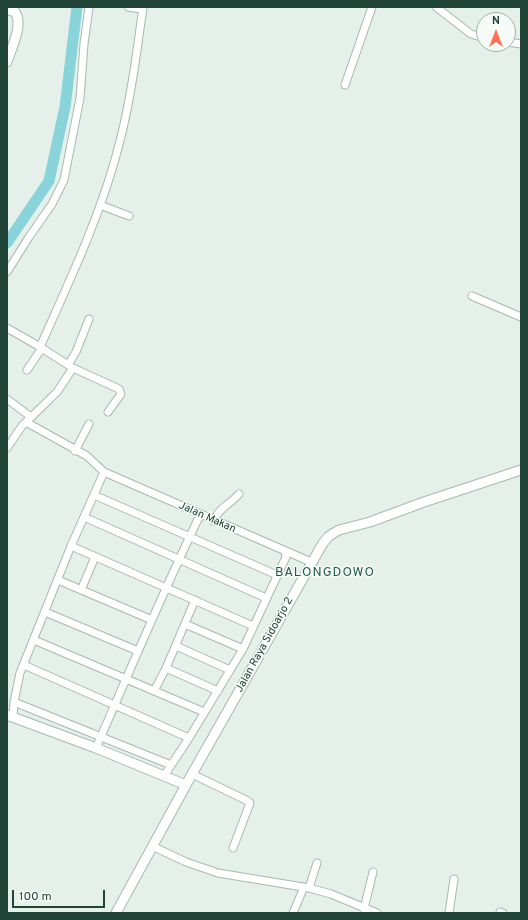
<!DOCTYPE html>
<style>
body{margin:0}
#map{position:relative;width:528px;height:920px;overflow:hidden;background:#e5f0ea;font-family:Overpass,sans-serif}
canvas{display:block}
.frame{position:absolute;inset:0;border:8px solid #214438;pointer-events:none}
.north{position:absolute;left:476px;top:12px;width:40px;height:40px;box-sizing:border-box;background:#f7fbf8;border:1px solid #a1b2ab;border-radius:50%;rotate:0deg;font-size:11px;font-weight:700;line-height:16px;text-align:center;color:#214438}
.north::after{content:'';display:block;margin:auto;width:14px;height:18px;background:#ff7054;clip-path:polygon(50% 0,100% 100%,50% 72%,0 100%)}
.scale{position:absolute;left:12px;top:890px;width:93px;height:18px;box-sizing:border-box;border:2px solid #214438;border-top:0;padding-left:5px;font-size:12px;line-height:14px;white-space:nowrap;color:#214438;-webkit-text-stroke:3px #f7fbf8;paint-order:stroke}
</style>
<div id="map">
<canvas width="528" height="920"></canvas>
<div class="frame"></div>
<div class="north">N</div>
<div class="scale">100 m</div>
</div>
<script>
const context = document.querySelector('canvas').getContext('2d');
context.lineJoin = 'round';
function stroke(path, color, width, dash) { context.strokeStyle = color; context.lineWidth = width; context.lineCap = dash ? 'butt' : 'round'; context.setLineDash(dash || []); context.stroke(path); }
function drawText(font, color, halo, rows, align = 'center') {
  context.font = font + ' Overpass,sans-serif'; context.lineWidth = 3; context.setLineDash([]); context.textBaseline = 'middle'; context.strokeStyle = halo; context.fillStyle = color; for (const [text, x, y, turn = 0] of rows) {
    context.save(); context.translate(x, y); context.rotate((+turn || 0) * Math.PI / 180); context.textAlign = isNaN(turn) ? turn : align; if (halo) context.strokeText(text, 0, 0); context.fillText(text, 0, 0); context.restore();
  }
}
const river = new Path2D(`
 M 7,243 L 49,181 L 65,107 L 77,7`);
const minor = new Path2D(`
 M 128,7 L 142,9
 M 436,7 L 471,34 L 484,38
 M 508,42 L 521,44
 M 345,85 L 372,7
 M 100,205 L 129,216
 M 7,272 L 29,237 L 52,204 L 64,180 L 80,98 L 84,44 L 89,7
 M 472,296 L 521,317
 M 7,328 L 40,347
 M 68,365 L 76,352 L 89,319
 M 73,368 L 119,389 L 121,394 L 108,412
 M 27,370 L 42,348
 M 7,399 L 31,417
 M 26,422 L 87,456 L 104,472 L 311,562
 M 7,448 L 22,426 L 57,392 L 73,368 L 40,347 C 70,280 102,213 120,141 C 131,98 137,51 143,7
 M 75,451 L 89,424
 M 94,495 L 277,575
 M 84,517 L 266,598
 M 213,521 C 220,507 229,505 239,494
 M 71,546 L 253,626
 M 58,580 L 152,620
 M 81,590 L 95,557
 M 45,612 L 138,651
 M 185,624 L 243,649
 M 34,640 L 204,712
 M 176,646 L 230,670
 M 24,665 L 189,738
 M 166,668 L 218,691
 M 154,691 L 166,668 L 195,600
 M 14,702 L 171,765
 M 13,717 L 14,702 L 20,673 L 71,546 L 104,472
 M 96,748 C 130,670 163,592 200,515
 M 192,774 L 248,801 L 250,803 L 233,848
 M 164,776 L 189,738 L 243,649 L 286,557 L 285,551
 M 152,846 L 186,862 L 218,873 L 309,888 L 331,894 L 377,913
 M 309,888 L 317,863
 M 364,909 L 373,872
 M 500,912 L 503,913
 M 293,913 L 304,887
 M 449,913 L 454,879`);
const tertiary = new Path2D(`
 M 7,9 L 15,12 C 24,24 11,49 7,62
 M 7,715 L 96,748 L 186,785
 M 116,913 L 192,774 L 323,543 L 329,536 L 339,530 L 370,522 L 424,502 L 521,470`);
const streetNames = [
 ["Jalan Makan",207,518,24],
 ["Jalan Raya Sidoarjo 2",265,645,-61]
];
const quarterNames = [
 ["BALONGDOWO",325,573]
];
stroke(river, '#88d4da', 11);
stroke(minor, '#a6b9b1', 9);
stroke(tertiary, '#a6b9b1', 11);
stroke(minor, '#fff', 7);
stroke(tertiary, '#fff', 9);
drawText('11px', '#214438', '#f7fbf8', streetNames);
context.letterSpacing = '1px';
drawText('13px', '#1a5945', '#f7fbf8', quarterNames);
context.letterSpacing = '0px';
</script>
